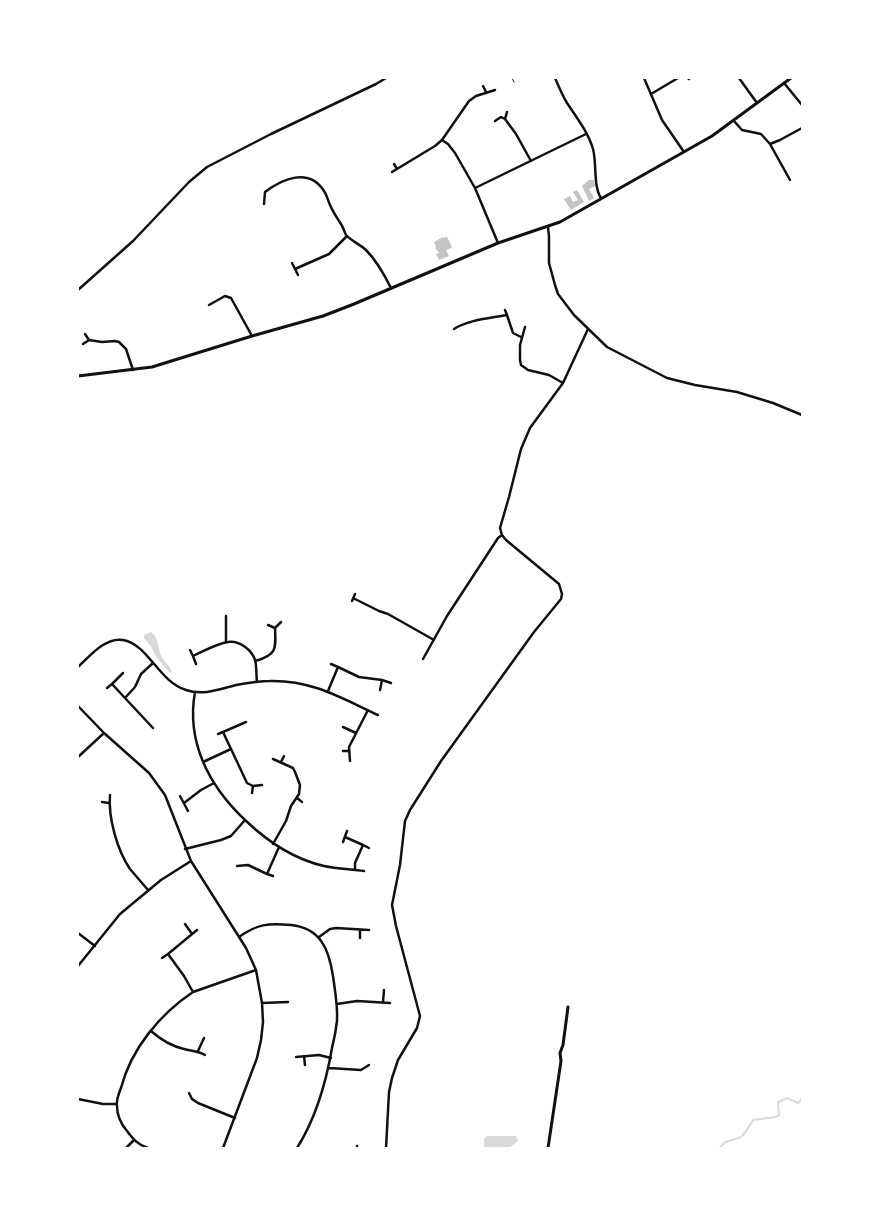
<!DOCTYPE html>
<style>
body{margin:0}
#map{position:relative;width:880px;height:1226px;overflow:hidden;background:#fff;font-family:Mulish,sans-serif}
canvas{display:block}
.frame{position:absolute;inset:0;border:79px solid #fff;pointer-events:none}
</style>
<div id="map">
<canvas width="880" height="1226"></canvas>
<div class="frame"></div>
</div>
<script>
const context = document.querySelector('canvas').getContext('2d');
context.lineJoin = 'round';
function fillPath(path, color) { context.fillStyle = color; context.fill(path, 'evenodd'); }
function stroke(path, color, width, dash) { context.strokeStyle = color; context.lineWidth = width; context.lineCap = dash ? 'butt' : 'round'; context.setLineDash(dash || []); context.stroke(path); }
const water = new Path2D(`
 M 151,632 C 159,638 157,646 161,655 C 163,661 169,665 172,671 L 170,673 L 156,657 L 152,648 L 144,638 L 144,635 Z
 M 487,1136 L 516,1136 L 518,1141 L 509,1148 L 484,1148 L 484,1139 Z`);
const stream = new Path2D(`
 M 720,1148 C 725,1139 734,1141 741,1137 C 745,1134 750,1125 753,1120 L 776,1117 L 779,1115 L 778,1102 L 787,1098 L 798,1103 L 802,1099`);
const building = new Path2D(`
 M 589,180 L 594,180 L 595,186 L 589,189 L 594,198 L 589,201 L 582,186 Z
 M 577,190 L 584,202 L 571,210 L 564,199 L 570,196 L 573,202 L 578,200 L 573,192 Z
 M 443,237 L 443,238 L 447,237 L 452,247 L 451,248 L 446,250 L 449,256 L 439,260 L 436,254 L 439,253 L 435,248 L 436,247 L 434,242 Z`);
const path = new Path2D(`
 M 512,78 L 514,82`);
const minor = new Path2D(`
 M 555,78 C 559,87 562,95 567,103 C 577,118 588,132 593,149 C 597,164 593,186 601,198
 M 644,78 L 662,120 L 684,152
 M 688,78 L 689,79
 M 739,78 L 757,103
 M 784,83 L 802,105
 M 483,86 L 486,92
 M 651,94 L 678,78
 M 505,119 L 516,134 L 531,161
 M 495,121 L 501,117 L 505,119 L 507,112
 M 734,121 L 742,130 L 761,134 L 770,144 L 780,140 L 802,128
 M 442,140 L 469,101 L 476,96 L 495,90
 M 770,144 L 790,180
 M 394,164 L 397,169
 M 392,172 L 435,146 L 442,140 L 448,144 L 455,153 L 475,188 L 498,243
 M 475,188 L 586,134
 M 264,204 L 265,192 C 282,179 309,167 324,191 C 327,195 328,201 330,205 C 333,212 337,218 341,224 C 343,227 344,231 346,235 C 350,240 361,245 366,250 C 377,261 384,274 391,288
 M 548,227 L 549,237 L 549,263 L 555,285 L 558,294 L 574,315 L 607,347 L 667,378 L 695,385 L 737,392 L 773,403 L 802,415
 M 292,263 L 295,269
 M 298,275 L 295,269 L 329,254 L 347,236
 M 78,290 L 133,241 L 189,182 L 207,167 L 271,134 L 376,84 L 386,78
 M 209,305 L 225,296 L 231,298 L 252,336
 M 505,310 L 507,315
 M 525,327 L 520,345 L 520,360 L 521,365 L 528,370 L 549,375 L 563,383
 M 454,329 C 467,320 491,318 507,315 L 513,333 L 521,337
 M 85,334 L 89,340
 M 83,344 L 89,340 L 102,342 L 115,341 L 119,342 L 126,349 L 133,370
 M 353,598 L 379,611 L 388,614 L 434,640
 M 352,601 L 355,594
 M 226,616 L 226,642
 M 268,625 L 275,628
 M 190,650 L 193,656 C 201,652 219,643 228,642 C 239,640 252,650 255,660 C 257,667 256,675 257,682
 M 193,656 L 196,664
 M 423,659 L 447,616 L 498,538 L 502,535
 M 255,661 C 277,655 276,649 275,628 L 281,622
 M 331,664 L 338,667
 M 78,667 C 90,656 105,637 123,640 C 148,644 159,682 186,690 C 203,696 220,689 236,685 C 247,683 258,681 270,681 C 312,680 341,698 378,715
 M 123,673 L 112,684 L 125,698
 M 107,688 L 112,684
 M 380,690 L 382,680
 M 328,691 L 338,667 L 359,677 L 382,680 L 391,683
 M 78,706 L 104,733 L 149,773 L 165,795 L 191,861 L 246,948 L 256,970 L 262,1003 L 263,1022 L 261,1040 L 257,1058 L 223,1148
 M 343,727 L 356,733
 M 153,728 L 125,698 L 135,687 L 141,674 L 153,663
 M 218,734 L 223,732
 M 231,749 L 223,732 L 246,722
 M 343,751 L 349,751
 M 78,757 L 104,733
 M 350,761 L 349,747 L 368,710
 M 203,762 L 231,749 L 247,783 L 253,786
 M 281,762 L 284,756
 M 252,793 L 253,786 L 262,785
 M 110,795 C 108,817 117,850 130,869 C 136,876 142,883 148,890
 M 180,796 L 188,811
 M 297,798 L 302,802
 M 102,802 L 109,803
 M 184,803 L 201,790 L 214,783
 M 245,820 C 268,842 293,859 324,866 C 338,869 351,869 364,871
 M 345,837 L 363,845 L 355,863 L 355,869
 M 343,842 L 347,831
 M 273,844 L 286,821 L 291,806 L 299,794 L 300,785 L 295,772 L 293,768 L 273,759
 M 363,845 L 369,848
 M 185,849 L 221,840 L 231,836 L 245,820 C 209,786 186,742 195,692
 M 237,866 L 248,865 L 267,874 L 279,847
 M 267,874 L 273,876
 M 185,924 L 192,934
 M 78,933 L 95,946
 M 239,937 C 257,924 268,923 291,925 C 321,928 329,950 333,976 C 335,991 338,1006 337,1021 C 336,1030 334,1040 332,1048 C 326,1083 316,1118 297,1148
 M 319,937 L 330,929 L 336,928 L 369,930
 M 360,938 L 360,930
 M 162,958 L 168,954
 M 78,966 L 120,914 L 161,880 L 191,861
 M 193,992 L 184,976 L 168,954 L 197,930
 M 383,1002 L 384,990
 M 262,1003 L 288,1002
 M 337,1004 L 357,1001 L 390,1003
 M 151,1031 C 161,1040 171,1046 184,1049 C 191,1051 198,1051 205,1055
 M 198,1051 L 204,1038
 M 304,1056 L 305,1065
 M 296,1057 L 319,1055 L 331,1058
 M 329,1068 L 361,1070 L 369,1065
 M 189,1093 L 192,1099 L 198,1103 L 235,1118
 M 78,1099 L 103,1104 L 116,1104
 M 126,1148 L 134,1140
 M 148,1148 C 138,1145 133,1139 127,1131 C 121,1124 117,1115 117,1106 C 116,1100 119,1093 121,1088 C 131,1049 160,1014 193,992 L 256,970
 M 357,1148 L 357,1146
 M 386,1148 L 389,1092 L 392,1078 L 398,1060 L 417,1028 L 420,1016 L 396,926 L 392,905 L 400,865 L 405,821 L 410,810 L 441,761 L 534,632 L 561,599 L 562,594 L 559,584 L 506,540 L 502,535 L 500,528 L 509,497 L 521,449 L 530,428 L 563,383 L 588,329`);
const tertiary = new Path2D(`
 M 78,376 L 152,367 L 252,336 L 323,316 L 354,304 L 498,243 L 560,222 L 712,136 L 791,78
 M 548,1148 L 561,1061 L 560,1053 L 563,1045 L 568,1007`);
fillPath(water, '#d9d9d9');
stroke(stream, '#d9d9d9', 2);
fillPath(building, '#c4c4c4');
stroke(path, '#111', 1);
stroke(minor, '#111', 2.5);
stroke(tertiary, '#111', 3);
</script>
